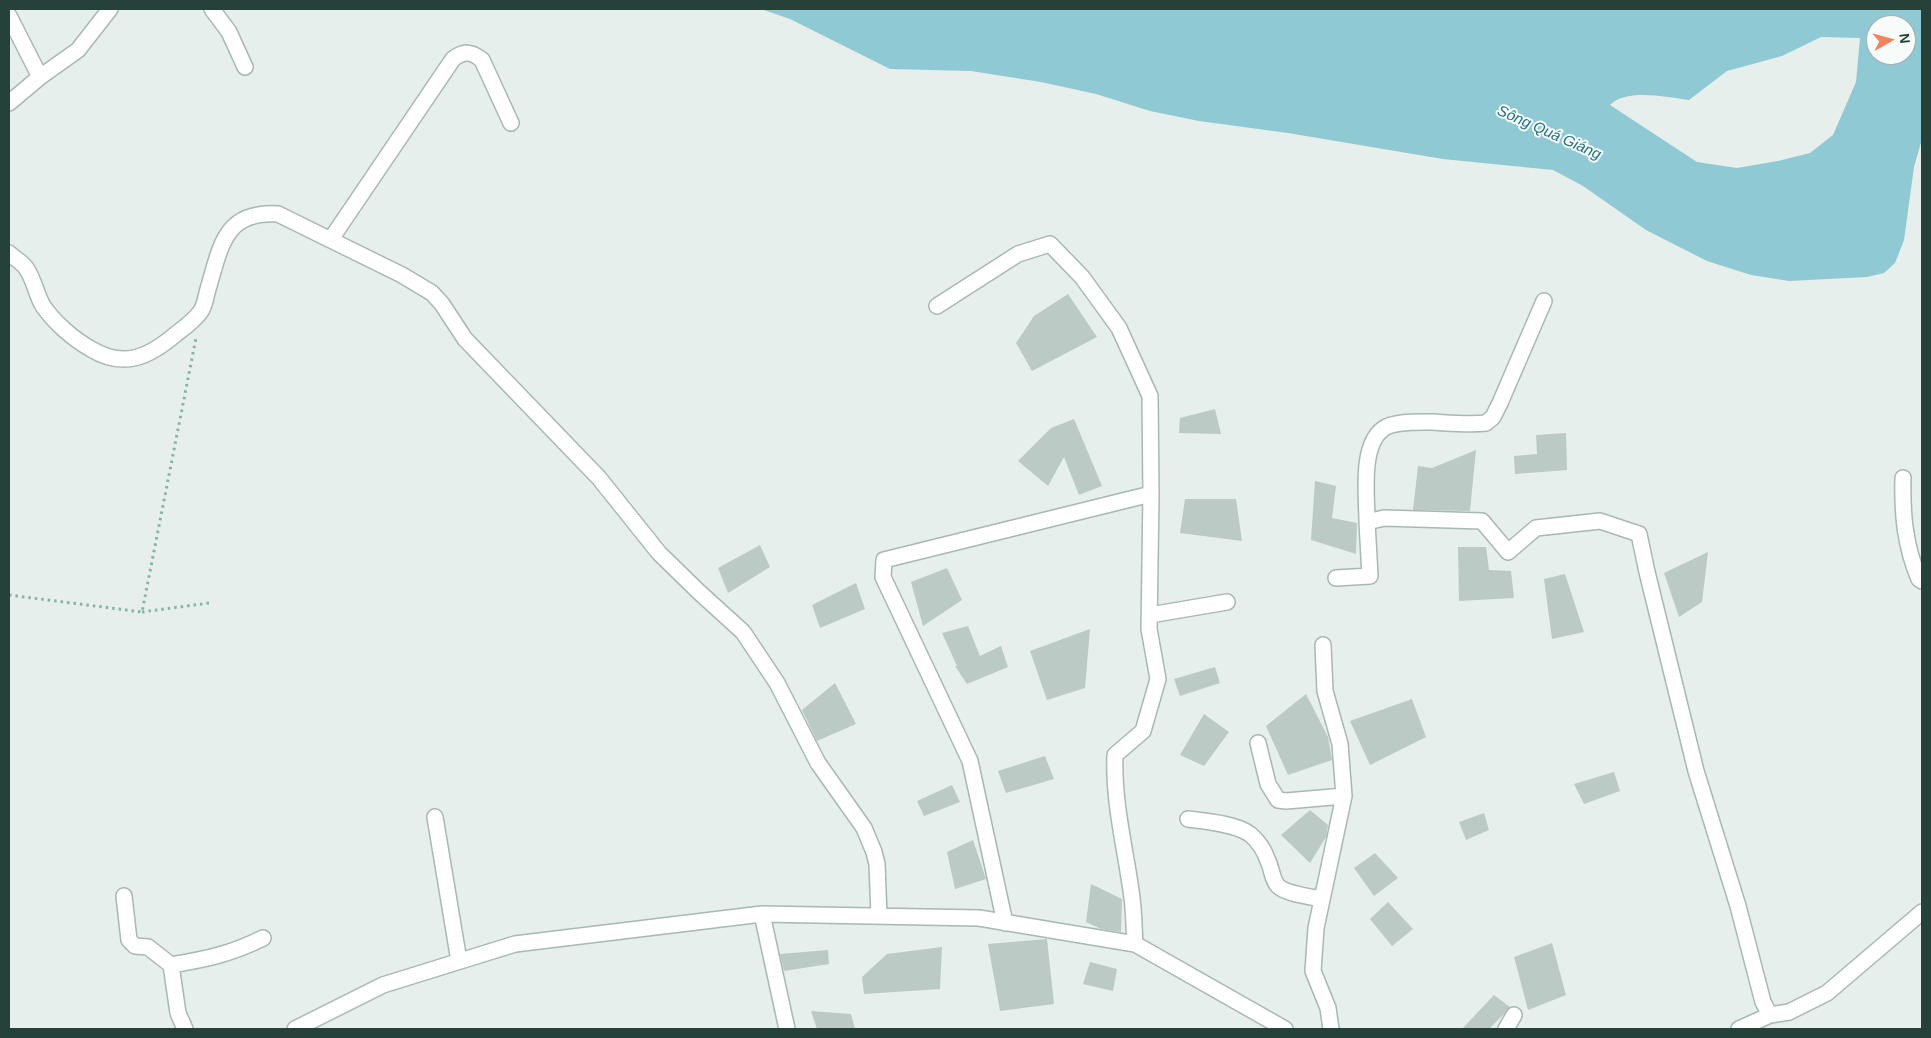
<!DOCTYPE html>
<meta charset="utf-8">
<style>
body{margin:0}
#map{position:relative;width:1931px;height:1038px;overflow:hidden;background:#e6efeb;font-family:Helvetica,sans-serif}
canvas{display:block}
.frame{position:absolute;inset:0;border:10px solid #24423a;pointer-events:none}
.north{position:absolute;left:1866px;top:15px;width:50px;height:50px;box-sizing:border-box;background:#f7fbf9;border:1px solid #a3b1ad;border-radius:50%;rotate:83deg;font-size:14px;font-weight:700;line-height:20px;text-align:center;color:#24423a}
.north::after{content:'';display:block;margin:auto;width:18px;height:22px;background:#f4845f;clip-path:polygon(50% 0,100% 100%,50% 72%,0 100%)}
</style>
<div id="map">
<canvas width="1931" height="1038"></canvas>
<div class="frame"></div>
<div class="north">N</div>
</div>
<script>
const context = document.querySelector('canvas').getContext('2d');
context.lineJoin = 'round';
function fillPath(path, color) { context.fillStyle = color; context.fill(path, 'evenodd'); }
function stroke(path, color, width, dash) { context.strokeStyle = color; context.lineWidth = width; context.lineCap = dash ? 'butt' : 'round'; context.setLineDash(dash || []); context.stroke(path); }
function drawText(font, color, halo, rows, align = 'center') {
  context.font = font + ' Helvetica,sans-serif'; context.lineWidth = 4; context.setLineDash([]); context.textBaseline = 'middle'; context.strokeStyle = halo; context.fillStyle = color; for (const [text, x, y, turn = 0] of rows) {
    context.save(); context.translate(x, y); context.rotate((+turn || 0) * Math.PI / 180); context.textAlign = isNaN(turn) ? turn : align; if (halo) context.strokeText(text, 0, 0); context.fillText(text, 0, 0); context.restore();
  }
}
const water = new Path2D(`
 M 761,9 L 1922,9 L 1922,139 L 1914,167 L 1904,240 L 1895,263 L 1884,273 L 1867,277 L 1789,281 L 1751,275 L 1707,261 L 1646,230 L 1583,186 L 1553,170 L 1443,159 L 1288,133 L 1199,121 L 1150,111 L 1096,94 L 1041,82 L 971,71 L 890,69 L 790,19 ZM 1876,25 L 1906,25 L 1906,55 L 1876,55 ZM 1821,37 L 1860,38 L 1856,82 L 1833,135 L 1810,153 L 1778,161 L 1737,168 L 1697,162 L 1610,105 C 1625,88 1668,97 1689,100 L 1727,71 L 1782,56 Z`);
const building = new Path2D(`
 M 1068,294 L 1097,337 L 1032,371 L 1016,343 L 1034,316 Z
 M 1215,409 L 1221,434 L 1179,433 L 1180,418 Z
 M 1074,419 L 1102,486 L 1079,495 L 1064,457 L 1048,486 L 1018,461 L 1051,428 Z
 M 1566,433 L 1567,470 L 1515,474 L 1514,456 L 1537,454 L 1536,435 Z
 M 1476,450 L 1470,511 L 1413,510 L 1418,466 L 1432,468 Z
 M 1315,481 L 1336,486 L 1332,518 L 1357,523 L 1356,554 L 1311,540 Z
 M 1185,499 L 1236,499 L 1242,541 L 1180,533 Z
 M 760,545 L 770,567 L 728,593 L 718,568 Z
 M 1458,547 L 1486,547 L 1489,570 L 1511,571 L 1514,598 L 1459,601 Z
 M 1708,552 L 1702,602 L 1679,617 L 1664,573 Z
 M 947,568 L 962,600 L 923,626 L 911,582 Z
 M 1565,574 L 1584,632 L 1552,639 L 1544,579 Z
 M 856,583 L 865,609 L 820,628 L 812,605 Z
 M 968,626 L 980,656 L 1001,646 L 1008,667 L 967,684 L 955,666 L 957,666 L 942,633 Z
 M 1090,629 L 1085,688 L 1047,700 L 1030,651 Z
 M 1215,667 L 1220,683 L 1180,696 L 1174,679 Z
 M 835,683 L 856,724 L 817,741 L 802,710 Z
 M 1306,694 L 1328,737 L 1332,760 L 1288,775 L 1266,726 Z
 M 1412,699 L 1426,737 L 1370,765 L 1350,721 Z
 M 1204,714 L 1229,732 L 1204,766 L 1180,755 Z
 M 1045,756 L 1054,779 L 1006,793 L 998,771 Z
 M 1614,772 L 1620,791 L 1584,804 L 1574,784 Z
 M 952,785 L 960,802 L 924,816 L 917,801 Z
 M 1310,810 L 1328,825 L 1326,837 L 1310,863 L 1281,835 Z
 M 1484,813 L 1489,830 L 1466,840 L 1459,822 Z
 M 973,840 L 986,879 L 955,889 L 947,852 Z
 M 1375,853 L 1398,878 L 1374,896 L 1354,868 Z
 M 1091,884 L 1122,899 L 1121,932 L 1101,929 L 1086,922 Z
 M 1388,902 L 1413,929 L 1392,946 L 1370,919 Z
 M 1047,939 L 1054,1004 L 1000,1011 L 988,944 Z
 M 1552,943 L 1566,995 L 1528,1010 L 1514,957 Z
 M 942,947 L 940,989 L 864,994 L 862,977 L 887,954 Z
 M 828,950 L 829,964 L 784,971 L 780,954 Z
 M 1090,962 L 1117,969 L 1113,991 L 1083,984 Z
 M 1494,995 L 1510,1007 L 1503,1015 L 1489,1029 L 1462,1029 Z
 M 811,1011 L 851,1014 L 855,1029 L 817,1029 Z`);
const path = new Path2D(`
 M 9,595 L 142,612 L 196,338
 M 142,612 L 209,603`);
const minor = new Path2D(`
 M 212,9 L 229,32 L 245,67
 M 9,16 L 40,77
 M 9,103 L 40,77 L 78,50 L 110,9
 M 331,239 L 453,59 C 464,51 471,51 482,60 L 511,123
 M 9,253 C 14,258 22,262 26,268 C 34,279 36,294 43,306 C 54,322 73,339 91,349 C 124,369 149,357 176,334 C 184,328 195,320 201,311 C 205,305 206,296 208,289 C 221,246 224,211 278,214 L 402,275 L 432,293 L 442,304 L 465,339 L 599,478 L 659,553 L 699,592 L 743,632 L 777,683 L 818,763 L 864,828 L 874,852 L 877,864 L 879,916
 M 937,306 L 1018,254 L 1050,244 L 1082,277 L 1119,328 L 1150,396 L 1151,494 L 1149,629 L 1158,679 L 1143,731 L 1115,755 C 1113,804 1126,850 1132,898 C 1134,913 1134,929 1135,944
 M 1903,478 C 1902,514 1905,546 1919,579 L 1922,581
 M 1367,522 C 1367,496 1360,446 1383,429 C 1393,421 1419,422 1432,422 C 1450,423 1469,425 1486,423 L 1493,417 L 1500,403 L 1544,301
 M 1336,578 L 1370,576 L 1367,522 L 1384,518 L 1482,521 L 1508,552 L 1536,528 L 1600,521 L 1639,534 L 1647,572 L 1696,771 L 1738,906 L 1763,1002 L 1770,1015 L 1789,1012 L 1827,993 L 1922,912
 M 1150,615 L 1227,602
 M 1323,645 L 1325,691 L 1340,744 L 1344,796 L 1316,928 L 1313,971 L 1328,1008 L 1331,1029
 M 1258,743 L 1268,784 L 1278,800 L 1286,801 L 1344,796
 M 435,817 L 459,961
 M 1188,819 C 1205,821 1238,824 1251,835 C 1259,842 1265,852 1268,861 C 1272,869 1272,880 1278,886 C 1286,894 1312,897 1322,899
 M 124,896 L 129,940 L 135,946 L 148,947 L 171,965 L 178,1013 L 185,1029
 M 762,914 L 787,1029
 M 1005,923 L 970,761 L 883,577 L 884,560 L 1151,494
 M 171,965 C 207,959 231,954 263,938
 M 295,1029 L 383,985 L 515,944 L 762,914 L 979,918 L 1135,944 L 1285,1029
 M 1506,1029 L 1514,1015
 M 1739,1029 L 1770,1015`);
const waterNames = [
 ["Sông Quá Giáng",1549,133,24]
];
fillPath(water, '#8ec9d4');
fillPath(building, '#bbcac4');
stroke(minor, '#a8b8b2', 18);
stroke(path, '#86b3a5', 3, [2.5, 4]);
stroke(minor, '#fff', 15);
drawText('italic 15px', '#1c6f80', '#f7fbf9', waterNames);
</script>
